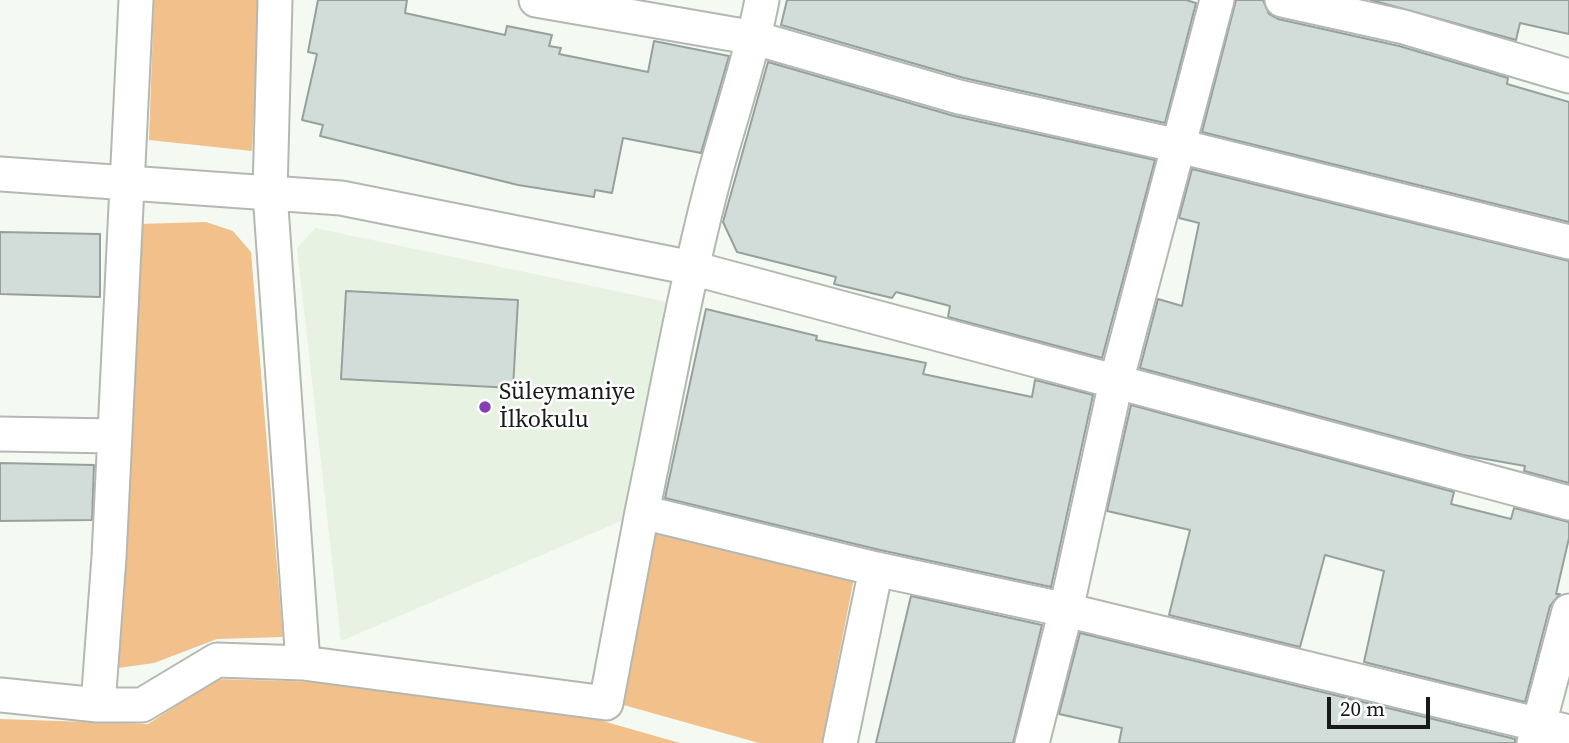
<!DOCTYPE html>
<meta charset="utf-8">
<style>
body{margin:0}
#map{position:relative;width:1569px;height:743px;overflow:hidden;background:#f4faf2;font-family:"Source Serif 4",serif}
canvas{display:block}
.scale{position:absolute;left:1327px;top:697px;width:103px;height:32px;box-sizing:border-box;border:4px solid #181a18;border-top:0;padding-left:9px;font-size:21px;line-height:24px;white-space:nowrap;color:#181a18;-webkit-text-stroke:5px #fff;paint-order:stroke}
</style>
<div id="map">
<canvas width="1569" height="743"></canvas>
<div class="scale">20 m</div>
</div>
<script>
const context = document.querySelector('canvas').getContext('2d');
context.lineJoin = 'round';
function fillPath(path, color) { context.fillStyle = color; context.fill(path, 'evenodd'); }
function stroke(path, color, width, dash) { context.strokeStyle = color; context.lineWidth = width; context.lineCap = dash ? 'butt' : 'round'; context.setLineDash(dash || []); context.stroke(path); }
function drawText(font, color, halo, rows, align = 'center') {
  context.font = font + ' "Source Serif 4",serif'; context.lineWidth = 5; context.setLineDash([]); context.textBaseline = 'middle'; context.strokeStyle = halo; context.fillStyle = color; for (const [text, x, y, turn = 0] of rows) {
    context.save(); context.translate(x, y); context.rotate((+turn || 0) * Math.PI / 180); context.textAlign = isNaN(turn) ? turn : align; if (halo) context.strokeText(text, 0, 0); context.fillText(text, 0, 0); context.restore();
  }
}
const built = new Path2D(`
 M 315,228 L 668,302 L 642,512 L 341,641 L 297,248 Z`);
const green = new Path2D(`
 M 154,0 L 260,0 L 252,151 L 149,140 Z
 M 206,222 L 233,231 L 251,252 L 283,637 L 217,639 L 154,663 L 118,668 L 139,224 Z
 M 658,526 L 854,578 L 822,743 L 759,743 L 620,704 Z
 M 217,679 L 354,683 L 585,716 L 680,743 L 0,743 L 0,719 L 148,724 Z`);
const building = new Path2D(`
 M 318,0 L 407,0 L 405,13 L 505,35 L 507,26 L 552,35 L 549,46 L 561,48 L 559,54 L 648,72 L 654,41 L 729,56 L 701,153 L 623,138 L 612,193 L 595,190 L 594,197 L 518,185 L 320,136 L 323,125 L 302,120 L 317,54 L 308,52 Z
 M 787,0 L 1186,0 L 1196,3 L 1165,123 L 964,78 L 781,25 Z
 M 1236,0 L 1263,0 L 1269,14 L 1278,19 L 1399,46 L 1508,78 L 1507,84 L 1569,102 L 1569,222 L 1202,132 Z
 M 1371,0 L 1569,0 L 1569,34 L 1520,23 L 1516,40 Z
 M 768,62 L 954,116 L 1155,160 L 1102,358 L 948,317 L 950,306 L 896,292 L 892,298 L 834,284 L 836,277 L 737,252 L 723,222 Z
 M 1192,169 L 1569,261 L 1569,483 L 1524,471 L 1525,466 L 1463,455 L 1140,368 L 1158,299 L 1182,306 L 1199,223 L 1179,218 Z
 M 0,232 L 100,234 L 100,297 L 0,294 Z
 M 346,291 L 518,300 L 513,388 L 341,379 Z
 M 706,309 L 817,336 L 816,340 L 926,363 L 923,374 L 1032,397 L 1035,380 L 1093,395 L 1051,587 L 880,550 L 665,498 Z
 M 1131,405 L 1454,492 L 1451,504 L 1511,519 L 1514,508 L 1569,522 L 1569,538 L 1556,594 L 1560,594 L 1550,606 L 1525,702 L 1364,662 L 1384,571 L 1325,555 L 1300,647 L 1169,615 L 1190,530 L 1107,511 Z
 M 0,463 L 94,465 L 92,520 L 0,521 Z
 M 911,596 L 1042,625 L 1013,743 L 876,743 Z
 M 1080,633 L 1515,739 L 1515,743 L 1119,743 L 1122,728 L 1059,714 Z`);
const street = new Path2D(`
 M 275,0 L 270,193 L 303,663
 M 536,0 L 755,38 L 959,97 L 1179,146 L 1569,242
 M 1282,0 L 1404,27 L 1569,76
 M 0,174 L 341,198 L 692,268 L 1569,503
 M 0,434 L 114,436
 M 642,512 C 665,403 684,293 712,185 C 728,123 750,63 762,0
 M 0,695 L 98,705 L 142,705 L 217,660 L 303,663 L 606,703 L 642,512 L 876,569 L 1066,610 L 1569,732
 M 98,705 L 109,557 L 136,0
 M 840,743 L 876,569
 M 1032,743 L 1066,610 L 1116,382 L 1217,0
 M 1534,743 L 1569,611`);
const markers = [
 [485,407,7,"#853fb3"]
];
const poiNames = [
 ["Süleymaniye",499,393],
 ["İlkokulu",499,421]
];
fillPath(built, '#e7f2e3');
fillPath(green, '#f2c08a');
fillPath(building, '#d2ddd9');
stroke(building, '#96a09d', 2);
stroke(street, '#b3b8b1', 37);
stroke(street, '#fff', 33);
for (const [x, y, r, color] of markers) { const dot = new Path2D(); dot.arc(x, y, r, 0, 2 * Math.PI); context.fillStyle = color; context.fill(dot); stroke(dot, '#fff', 2.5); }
drawText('24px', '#181a18', '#fff', poiNames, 'left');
</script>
